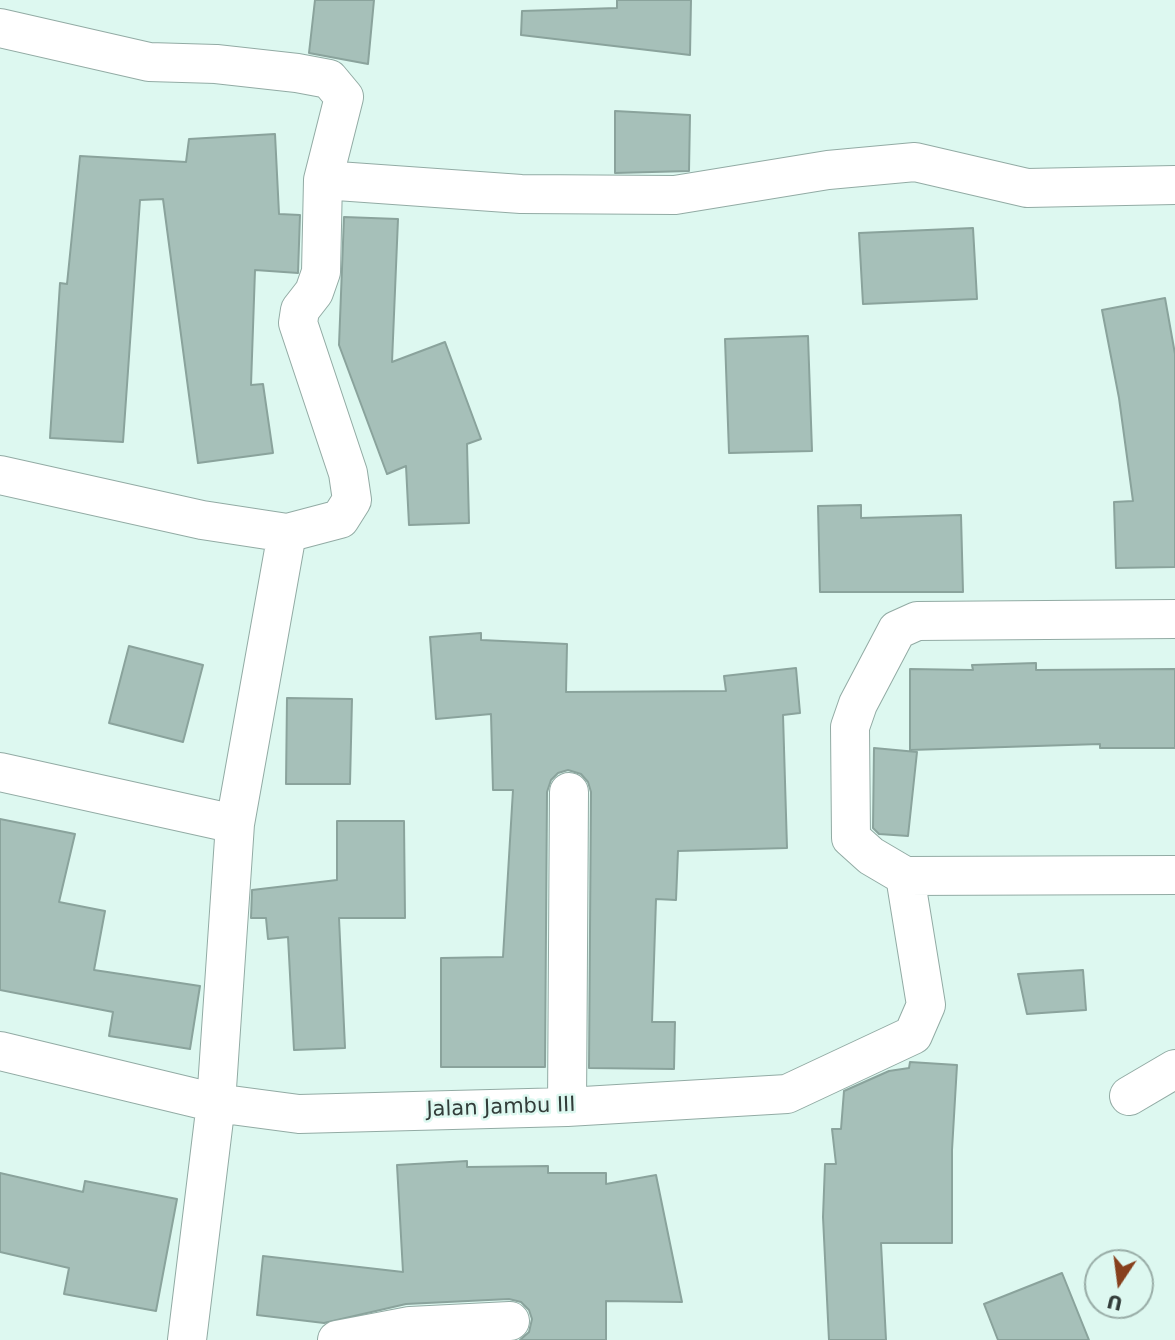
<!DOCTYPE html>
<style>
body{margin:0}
#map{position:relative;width:1175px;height:1340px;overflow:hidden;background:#ddf8f0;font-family:"DejaVu Sans",sans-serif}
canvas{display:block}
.north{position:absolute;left:1084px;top:1249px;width:70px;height:70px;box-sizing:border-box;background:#ddf8f0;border:2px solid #99ada7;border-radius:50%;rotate:193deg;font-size:19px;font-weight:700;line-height:28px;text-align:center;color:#323c39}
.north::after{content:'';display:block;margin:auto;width:24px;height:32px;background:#87401d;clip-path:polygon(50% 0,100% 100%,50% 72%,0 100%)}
</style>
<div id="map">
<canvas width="1175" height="1340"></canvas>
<div class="north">U</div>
</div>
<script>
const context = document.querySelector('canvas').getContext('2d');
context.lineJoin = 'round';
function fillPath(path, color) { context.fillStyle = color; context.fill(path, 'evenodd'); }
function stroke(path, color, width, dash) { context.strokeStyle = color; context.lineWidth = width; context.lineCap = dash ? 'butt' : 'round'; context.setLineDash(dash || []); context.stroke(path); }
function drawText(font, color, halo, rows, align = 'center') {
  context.font = font + ' "DejaVu Sans",sans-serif'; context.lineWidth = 5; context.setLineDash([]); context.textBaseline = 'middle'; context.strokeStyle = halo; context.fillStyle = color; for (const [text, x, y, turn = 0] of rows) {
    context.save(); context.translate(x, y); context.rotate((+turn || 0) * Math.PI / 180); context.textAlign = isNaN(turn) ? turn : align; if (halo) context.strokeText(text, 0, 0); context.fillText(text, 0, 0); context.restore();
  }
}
const building = new Path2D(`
 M 315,0 L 374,0 L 368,64 L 309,53 Z
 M 617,0 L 691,0 L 690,55 L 521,35 L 522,11 L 617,8 Z
 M 615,111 L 690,115 L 689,171 L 615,173 Z
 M 275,134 L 279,214 L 300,215 L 298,273 L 255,270 L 251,385 L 263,384 L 273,453 L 198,463 L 163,199 L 140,200 L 123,442 L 50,438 L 60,283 L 67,284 L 80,156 L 186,162 L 189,139 Z
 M 344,217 L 398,219 L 392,362 L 445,342 L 481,439 L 467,444 L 469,523 L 409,525 L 406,466 L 387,474 L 339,345 Z
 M 973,228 L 977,299 L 863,304 L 859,233 Z
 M 1165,298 L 1175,354 L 1175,567 L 1116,568 L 1114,502 L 1133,501 L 1119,398 L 1102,310 Z
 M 808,336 L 812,451 L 729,453 L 725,339 Z
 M 861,505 L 861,518 L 961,515 L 963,592 L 820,592 L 818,506 Z
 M 481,633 L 481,640 L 567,644 L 566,692 L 726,691 L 724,676 L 796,668 L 800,713 L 783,715 L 787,848 L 678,851 L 676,900 L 656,899 L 652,1022 L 675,1022 L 674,1069 L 589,1068 L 591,792 L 588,782 L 581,774 L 568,770 L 558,773 L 551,780 L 547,792 L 545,1067 L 441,1067 L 441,958 L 503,957 L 513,790 L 493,790 L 491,714 L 436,719 L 430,637 Z
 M 129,646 L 203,665 L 183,742 L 109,723 Z
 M 1036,663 L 1036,670 L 1175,669 L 1175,748 L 1100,748 L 1100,744 L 910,750 L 910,669 L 973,670 L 972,665 Z
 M 287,698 L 352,699 L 350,784 L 286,784 Z
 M 874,748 L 917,752 L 908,836 L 879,834 L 873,828 Z
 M 0,819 L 75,834 L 59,902 L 105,911 L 94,970 L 200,986 L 190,1049 L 109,1036 L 113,1012 L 0,990 Z
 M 337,821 L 404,821 L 405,918 L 339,918 L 345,1048 L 294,1050 L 288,937 L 268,939 L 266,918 L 251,918 L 252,890 L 337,880 Z
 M 1083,970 L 1086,1010 L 1027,1014 L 1018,974 Z
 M 910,1062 L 957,1065 L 952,1150 L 952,1243 L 881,1243 L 886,1340 L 829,1340 L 823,1217 L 825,1164 L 836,1164 L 832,1129 L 841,1129 L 844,1091 L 889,1071 L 909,1068 Z
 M 467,1161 L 467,1167 L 548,1166 L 548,1173 L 606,1173 L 606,1184 L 656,1175 L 682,1302 L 606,1301 L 606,1340 L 520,1340 L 529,1332 L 532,1319 L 529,1310 L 521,1302 L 509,1299 L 406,1304 L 324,1323 L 257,1315 L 263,1256 L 403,1272 L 397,1165 Z
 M 0,1173 L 83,1192 L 85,1181 L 177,1199 L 156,1311 L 64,1294 L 69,1268 L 0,1252 Z
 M 1062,1273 L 1089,1340 L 998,1340 L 984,1304 Z`);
const minor = new Path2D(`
 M 0,28 L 149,62 L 216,64 L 297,73 L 329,79 L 344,97 L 323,180 L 321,272 L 314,292 L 300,310 L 298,323 L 348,473 L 352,500 L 340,519 L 287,533
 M 323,180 L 521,194 L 675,195 L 828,170 L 915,162 L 1027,188 L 1175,185
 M 0,475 L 202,520 L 287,533 L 235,824 L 216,1103 L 187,1340
 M 0,772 L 235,824
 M 905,876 L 1175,875
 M 0,1051 L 216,1103 L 299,1114 L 567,1107 L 787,1094 L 913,1035 L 926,1005 L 905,876 L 871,856 L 851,838 L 850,727 L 858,704 L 897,630 L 917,621 L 1175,619
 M 1129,1096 L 1175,1069
 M 567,1107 L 569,792
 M 337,1340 L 410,1326 L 510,1321`);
const streetNames = [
 ["Jalan Jambu III",501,1108,-2]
];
fillPath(building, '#a6c0b9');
stroke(building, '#8aa39c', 2);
stroke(minor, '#92aba4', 40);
stroke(minor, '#fff', 38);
drawText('21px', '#323c39', '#ddf8f0', streetNames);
</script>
